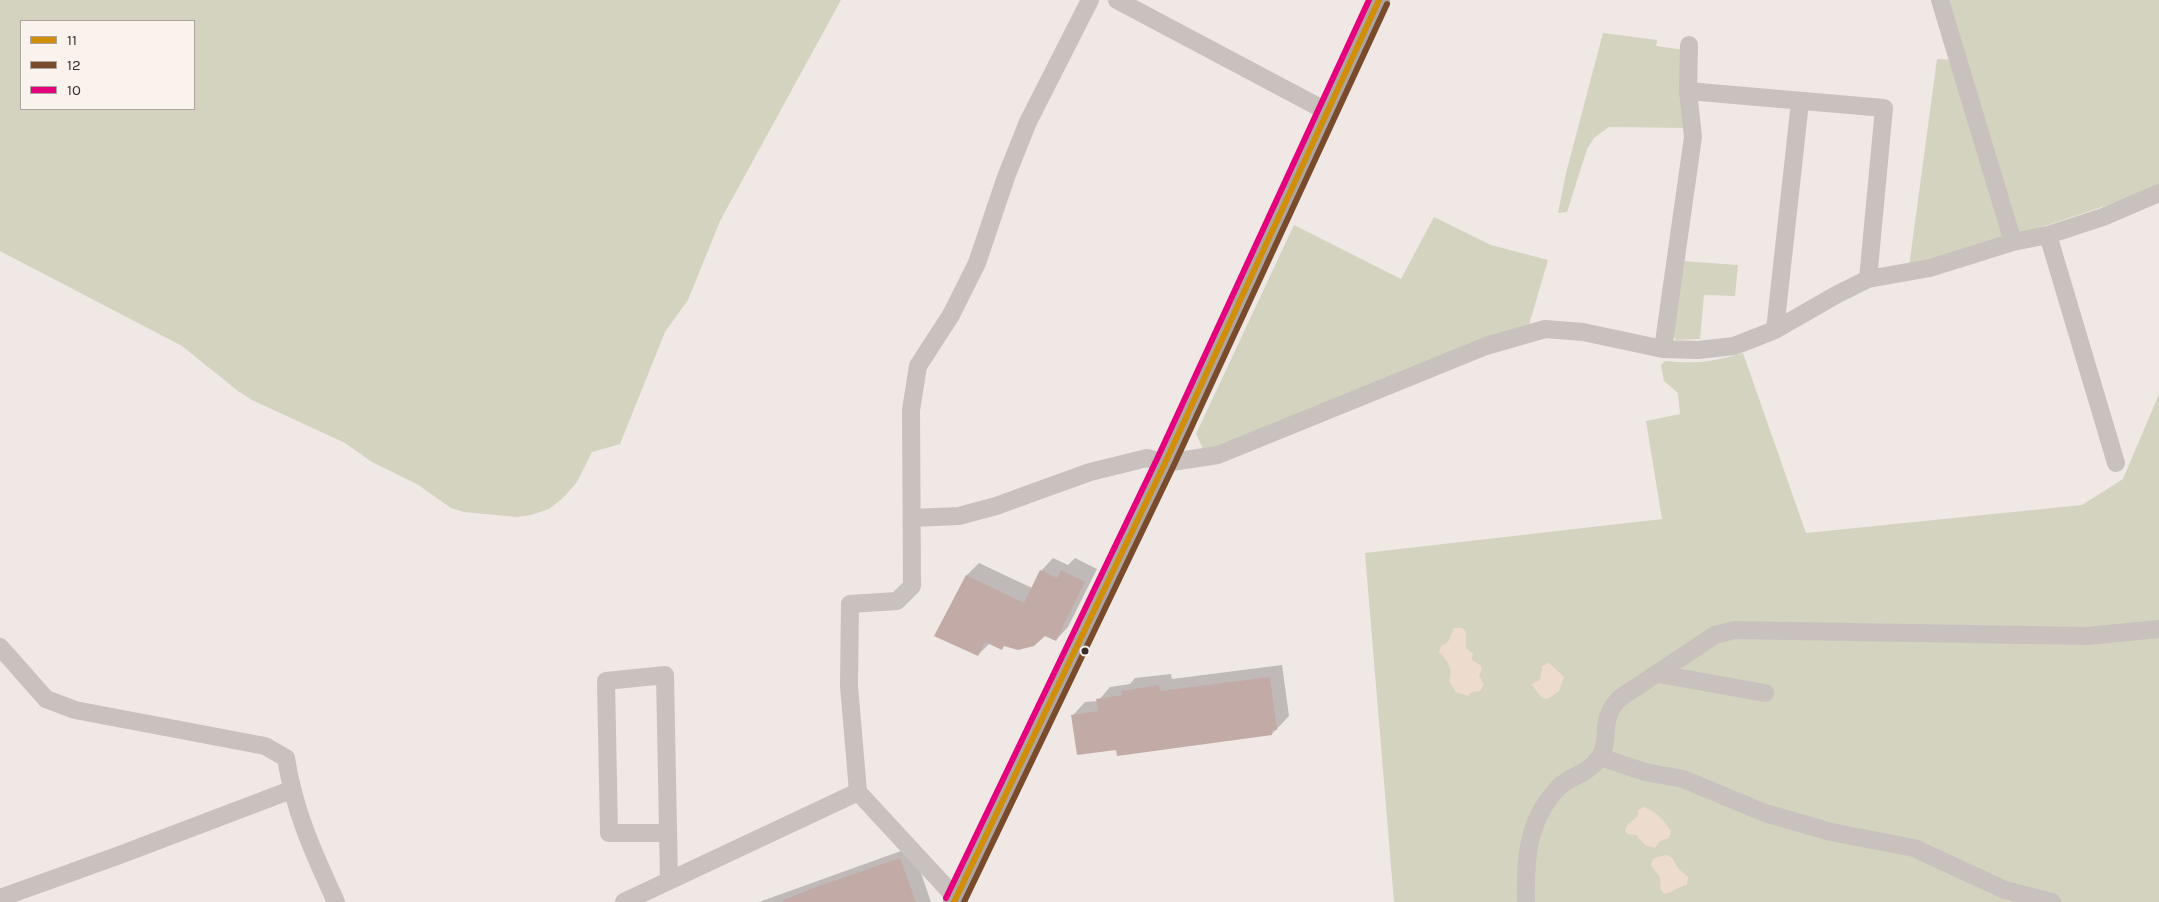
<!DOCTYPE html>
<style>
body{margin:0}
#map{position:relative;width:2159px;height:902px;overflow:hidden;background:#efe8e5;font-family:Karla,sans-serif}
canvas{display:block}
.legend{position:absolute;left:20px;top:20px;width:175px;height:90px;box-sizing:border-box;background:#faf2ed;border:1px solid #ada39f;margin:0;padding:6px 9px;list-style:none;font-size:15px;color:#392d2b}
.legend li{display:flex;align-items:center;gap:10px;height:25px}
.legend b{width:25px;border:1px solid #ada39f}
</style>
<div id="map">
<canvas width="2159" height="902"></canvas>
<ul class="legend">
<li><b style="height:6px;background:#d18e09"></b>11</li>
<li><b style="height:6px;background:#7a4b2a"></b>12</li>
<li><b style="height:6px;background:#e5007d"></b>10</li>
</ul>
</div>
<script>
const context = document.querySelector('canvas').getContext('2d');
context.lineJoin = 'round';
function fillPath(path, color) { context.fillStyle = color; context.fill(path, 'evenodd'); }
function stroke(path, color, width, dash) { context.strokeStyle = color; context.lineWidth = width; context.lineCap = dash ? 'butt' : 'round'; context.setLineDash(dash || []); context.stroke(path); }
const green = new Path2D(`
 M 0,0 L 841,0 L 720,221 L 688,300 L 665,332 L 620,444 L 592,452 L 577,482 L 564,497 L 549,509 L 531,515 L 517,517 L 464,512 L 451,508 L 417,484 L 372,462 L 345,443 L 252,400 L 238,391 L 182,346 L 0,251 ZM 21,21 L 194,21 L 194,109 L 21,109 Z
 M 1949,0 L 2159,0 L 2159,184 L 2111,204 L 2018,235 Z
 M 1603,33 L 1657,40 L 1656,46 L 1685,50 L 1688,128 L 1609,127 L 1594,138 L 1587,149 L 1567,212 L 1558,213 L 1566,173 Z
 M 1937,59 L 1957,60 L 2010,238 L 1909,267 Z
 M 1434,217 L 1491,245 L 1548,260 L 1529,325 L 1223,446 L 1203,449 L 1196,434 L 1294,225 L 1401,279 Z
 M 1682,261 L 1738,265 L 1735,296 L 1704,295 L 1700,339 L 1676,340 L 1672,335 Z
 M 1743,353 L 1806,533 L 2082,505 L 2123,479 L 2159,394 L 2159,902 L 1394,902 L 1365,553 L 1662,519 L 1646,421 L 1680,414 L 1678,393 L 1664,381 L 1661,365 L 1665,361 C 1698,364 1712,362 1743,353 Z`);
const sand = new Path2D(`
 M 1454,628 L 1462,628 L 1466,632 L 1466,648 L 1473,654 L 1472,660 L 1480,665 L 1482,669 L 1479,675 L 1484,685 L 1480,691 L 1472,692 L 1468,696 L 1456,692 L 1449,681 C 1454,670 1447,660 1439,652 L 1441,646 L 1448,642 Z
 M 1548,663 C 1551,664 1562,675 1564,677 L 1559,691 L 1548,699 L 1542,698 L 1531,684 L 1540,680 L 1542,666 Z
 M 1644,807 C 1654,810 1666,822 1671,831 L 1669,838 L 1660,841 L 1655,848 L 1645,845 L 1636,835 L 1627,834 L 1625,830 L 1628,824 L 1637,817 L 1638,810 Z
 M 1665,855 C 1675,856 1673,863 1679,869 C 1682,872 1685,874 1688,877 L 1687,885 C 1676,887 1674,892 1665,894 L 1660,889 C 1662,869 1655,877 1651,864 L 1654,858 Z`);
const shadow = new Path2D(`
 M 1053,558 L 1068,565 L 1075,558 L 1097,569 L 1068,627 L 1056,640 L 1045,635 L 1005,645 L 990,643 L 978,655 L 967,575 L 979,563 L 1032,588 L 1041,571 Z
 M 1282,665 L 1289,716 L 1272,734 L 1117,748 L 1073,715 L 1085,702 L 1098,701 L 1110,687 L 1130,684 L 1135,678 L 1171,674 L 1172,679 Z
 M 912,847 L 931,902 L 759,902 Z`);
const building = new Path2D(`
 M 1040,570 L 1057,578 L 1061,570 L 1085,582 L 1056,641 L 1045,636 L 1034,646 L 1018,650 L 1004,646 L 1002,650 L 985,642 L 978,656 L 934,636 L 966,575 L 1024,603 Z
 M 1270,677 L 1277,730 L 1272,730 L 1272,735 L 1117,756 L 1116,750 L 1077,755 L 1071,715 L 1098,711 L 1096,699 L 1122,695 L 1121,691 L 1159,685 L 1160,691 Z
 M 900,858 L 916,902 L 783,902 L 783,900 L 813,888 Z`);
const minor = new Path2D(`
 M 1117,0 L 1328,112
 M 1940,0 L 2013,242
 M 1688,91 L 1884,108 L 1868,279
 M 2048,235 L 2116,463
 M 1775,330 L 1800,102
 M 1663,349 L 1693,137 L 1688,91 L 1689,45
 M 912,518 L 959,516 L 996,506 L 1090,472 L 1147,458 L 1165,463 L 1218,455 L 1486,346 L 1545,329 L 1583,332 L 1663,349 L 1698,350 L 1734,346 L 1775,330 L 1836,295 L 1868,279 L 1930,268 L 2013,242 L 2048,235 L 2103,217 L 2159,193
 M 0,647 L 46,699 L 75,710 L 265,746 L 286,758 C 294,811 314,854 336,902
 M 1659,674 L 1765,693
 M 1600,757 L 1645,772 L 1683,779 L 1765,813 L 1831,832 L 1914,848 L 2005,890 L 2052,902
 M 668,833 L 609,833 L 606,681 L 665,675 L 669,881
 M 0,898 L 117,856 L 291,790
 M 956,898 L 858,792 L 849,686 L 850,604 L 897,601 L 912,586 L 911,410 L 918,366 L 951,315 L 977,263 L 1006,177 L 1028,122 L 1090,0
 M 624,902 L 858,792
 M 1526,902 C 1525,859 1527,820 1559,787 C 1571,775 1586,776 1599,758 C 1612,740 1597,721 1620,698 L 1715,635 L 1734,630 L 2087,636 L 2159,629`);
const major = new Path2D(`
 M 954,902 L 1165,463 L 1379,0`);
const bus1 = new Path2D(`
 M 954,902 L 1165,463 L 1379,0`);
const bus2 = new Path2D(`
 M 964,902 L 1173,467 L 1387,4`);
const bus3 = new Path2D(`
 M 946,898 L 1157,459 L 1369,0`);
const markers = [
 [1085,651,4.5,"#392d2b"]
];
fillPath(green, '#d3d3c0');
fillPath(sand, '#eddbcd');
fillPath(shadow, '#0003');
fillPath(building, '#c2aaa7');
stroke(minor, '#c8c1be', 18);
stroke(major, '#ada5a3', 22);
stroke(bus1, '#d18e09', 6);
stroke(bus2, '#7a4b2a', 6);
stroke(bus3, '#e5007d', 6);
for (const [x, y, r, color] of markers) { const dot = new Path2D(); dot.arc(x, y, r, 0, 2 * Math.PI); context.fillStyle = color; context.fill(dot); stroke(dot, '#faf2ed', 2); }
</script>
